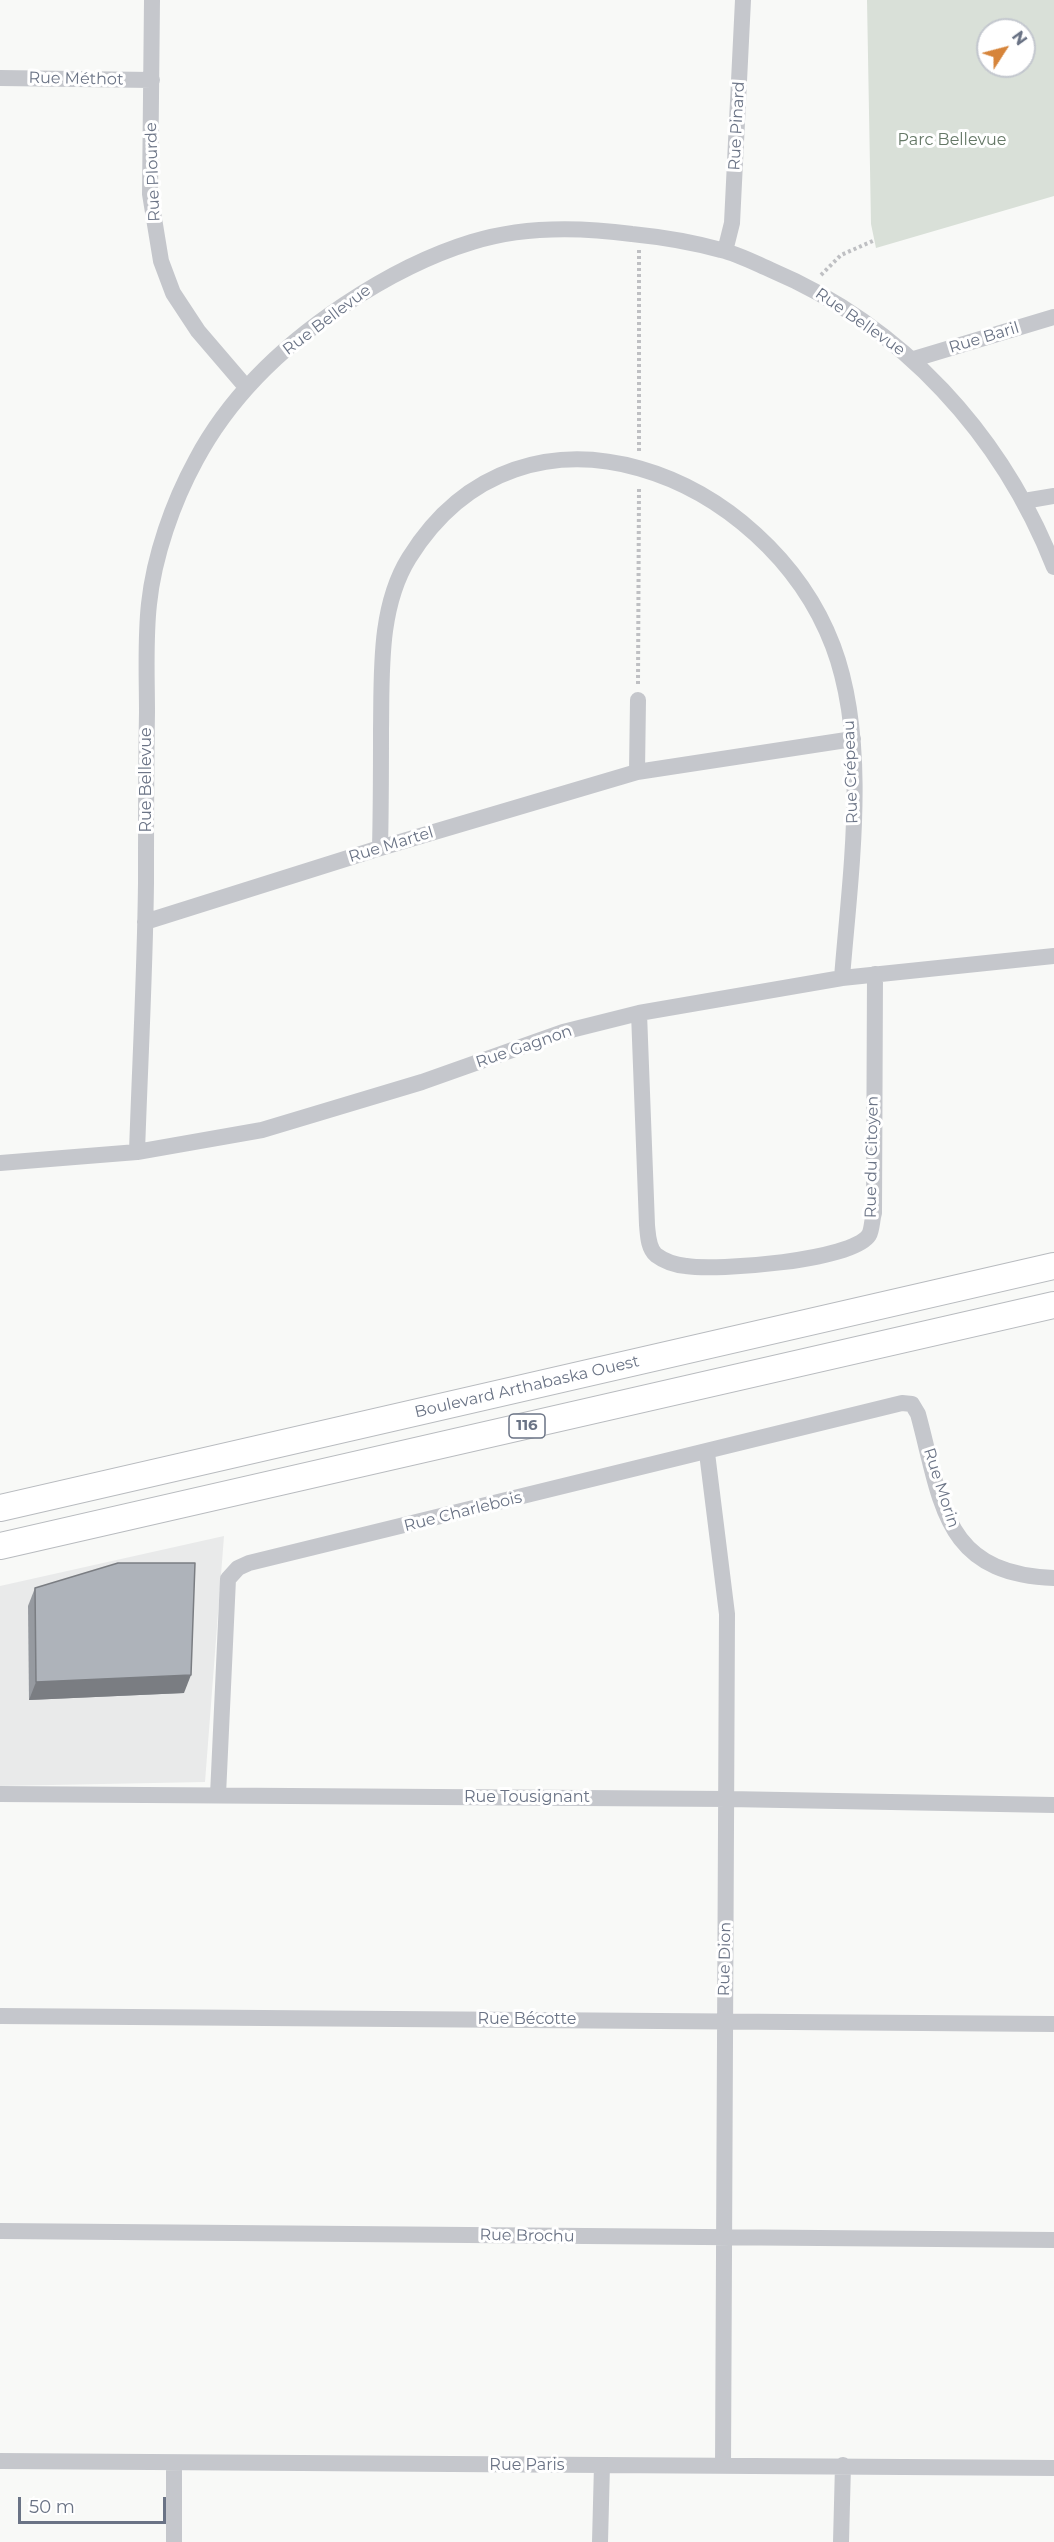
<!DOCTYPE html>
<meta charset="utf-8">
<style>
body{margin:0}
#map{position:relative;width:1054px;height:2542px;overflow:hidden;background:#f8f9f7;font-family:Montserrat,sans-serif}
canvas{display:block}
.north{position:absolute;left:976px;top:18px;width:60px;height:60px;box-sizing:border-box;background:#fff;border:2px solid #c3c7ce;border-radius:50%;rotate:54deg;font-size:16px;font-weight:700;line-height:24px;text-align:center;color:#6a7385}
.north::after{content:'';display:block;margin:auto;width:21px;height:27px;background:#d6843a;clip-path:polygon(50% 0,100% 100%,50% 72%,0 100%)}
.scale{position:absolute;left:18px;top:2497px;width:148px;height:27px;box-sizing:border-box;border:3px solid #6a7385;border-top:0;padding-left:8px;font-size:18px;line-height:21px;white-space:nowrap;color:#6a7385;-webkit-text-stroke:4px #fff;paint-order:stroke}
</style>
<div id="map">
<canvas width="1054" height="2542"></canvas>
<div class="north">N</div>
<div class="scale">50 m</div>
</div>
<script>
const context = document.querySelector('canvas').getContext('2d');
context.lineJoin = 'round';
function fillPath(path, color) { context.fillStyle = color; context.fill(path, 'evenodd'); }
function stroke(path, color, width, dash) { context.strokeStyle = color; context.lineWidth = width; context.lineCap = dash ? 'butt' : 'round'; context.setLineDash(dash || []); context.stroke(path); }
function drawText(font, color, halo, rows, align = 'center') {
  context.font = font + ' Montserrat,sans-serif'; context.lineWidth = 6; context.setLineDash([]); context.textBaseline = 'middle'; context.strokeStyle = halo; context.fillStyle = color; for (const [text, x, y, turn = 0] of rows) {
    context.save(); context.translate(x, y); context.rotate((+turn || 0) * Math.PI / 180); context.textAlign = isNaN(turn) ? turn : align; if (halo) context.strokeText(text, 0, 0); context.fillText(text, 0, 0); context.restore();
  }
}
const built = new Path2D(`
 M 224,1536 L 205,1782 L 0,1786 L 0,1586 Z`);
const green = new Path2D(`
 M 867,0 L 1054,0 L 1054,196 L 876,248 L 871,224 ZM 988,30 L 1024,30 L 1024,66 L 988,66 Z`);
const path = new Path2D(`
 M 639,250 L 639,453
 M 821,275 L 841,255 L 875,240
 M 638,684 L 639,487`);
const street = new Path2D(`
 M 152,0 L 150,194 L 161,261 L 173,293 L 198,331 L 246,387
 M 0,78 L 152,80
 M 725,251 L 732,223 L 743,0
 M 914,359 L 1054,317
 M 1024,501 L 1054,496
 M 637,772 L 638,700
 M 380,848 C 381,808 381,769 381,730 C 382,674 378,608 409,558 C 524,373 768,475 833,646 C 870,744 850,875 842,978
 M 145,922 L 380,848 L 637,772 L 853,739
 M 639,1013 L 647,1225 C 648,1235 648,1248 656,1255 C 664,1261 676,1265 686,1266 C 717,1271 852,1261 869,1235 C 872,1230 872,1219 874,1213 L 875,974
 M 137,1152 C 140,1063 145,973 146,883 C 146,826 146,769 147,712 C 147,677 145,640 149,604 C 154,556 173,502 196,460 C 230,396 284,345 344,305 C 383,279 426,256 472,242 C 523,226 580,227 632,234 C 662,237 692,242 721,250 C 738,254 755,263 771,270 C 903,326 1002,435 1054,567
 M 0,1163 L 137,1152 L 262,1130 L 422,1082 L 563,1032 L 639,1013 L 842,978 L 1054,956
 M 707,1453 L 727,1614 L 723,2466
 M 0,1794 L 728,1799 L 1054,1805
 M 218,1795 L 228,1579 L 238,1568 L 249,1563 L 902,1403 L 912,1404 L 918,1414 C 942,1502 942,1574 1054,1578
 M 0,2016 L 1054,2024
 M 0,2231 L 1054,2240
 M 0,2461 L 1054,2468
 M 174,2542 L 174,2463
 M 600,2542 L 602,2465
 M 841,2542 L 843,2465`);
const primary = new Path2D(`
 M 0,1508 L 1054,1266
 M 0,1546 L 1054,1305`);
const wall = new Path2D(`
 M 35,1588 L 184,1693 L 29,1700 L 28,1606 Z`);
const shadedWall = new Path2D(`
 M 191,1675 L 184,1693 L 29,1700 L 36,1682 Z`);
const building = new Path2D(`
 M 118,1563 L 195,1563 L 191,1675 L 36,1682 L 35,1588 Z`);
const shields = [
 [527,1426,36]
];
const shieldNames = [
 ["116",527,1426]
];
const streetNames = [
 ["Rue Méthot",76,79,1],
 ["Rue Pinard",737,126,-87],
 ["Rue Plourde",153,172,-92],
 ["Rue Bellevue",327,320,-37],
 ["Rue Bellevue",860,322,35],
 ["Rue Baril",984,338,-17],
 ["Rue Crépeau",851,772,-92],
 ["Rue Bellevue",146,780,-90],
 ["Rue Martel",391,845,-17],
 ["Rue Gagnon",524,1047,-19],
 ["Rue du Citoyen",872,1157,-89],
 ["Boulevard Arthabaska Ouest",527,1387,-13],
 ["Rue Morin",941,1488,72],
 ["Rue Charlebois",463,1512,-14],
 ["Rue Tousignant",527,1797],
 ["Rue Dion",725,1959,-89],
 ["Rue Bécotte",527,2019],
 ["Rue Brochu",527,2236,1],
 ["Rue Paris",527,2465]
];
const parkNames = [
 ["Parc Bellevue",952,140]
];
fillPath(built, '#e9eaea');
fillPath(green, '#d9e0d8');
stroke(primary, '#b8bbbf', 28);
stroke(path, '#bfc0c3', 4, [3, 3]);
stroke(street, '#c5c7cc', 16);
stroke(primary, '#fff', 26);
fillPath(wall, '#969aa0');
fillPath(shadedWall, '#7a7d82');
fillPath(building, '#aeb3ba');
stroke(building, '#7a7d82', 1.5);
for (const [x, y, w] of shields) { const box = new Path2D(); box.roundRect(x - w / 2, y - 12, w, 24, 4.5); context.fillStyle = '#fff'; context.fill(box); stroke(box, '#6a7385', 1.5); }
drawText('bold 15px', '#6a7385', null, shieldNames);
drawText('16px', '#6a7385', '#fff', streetNames);
drawText('16px', '#657866', '#fff', parkNames);
</script>
